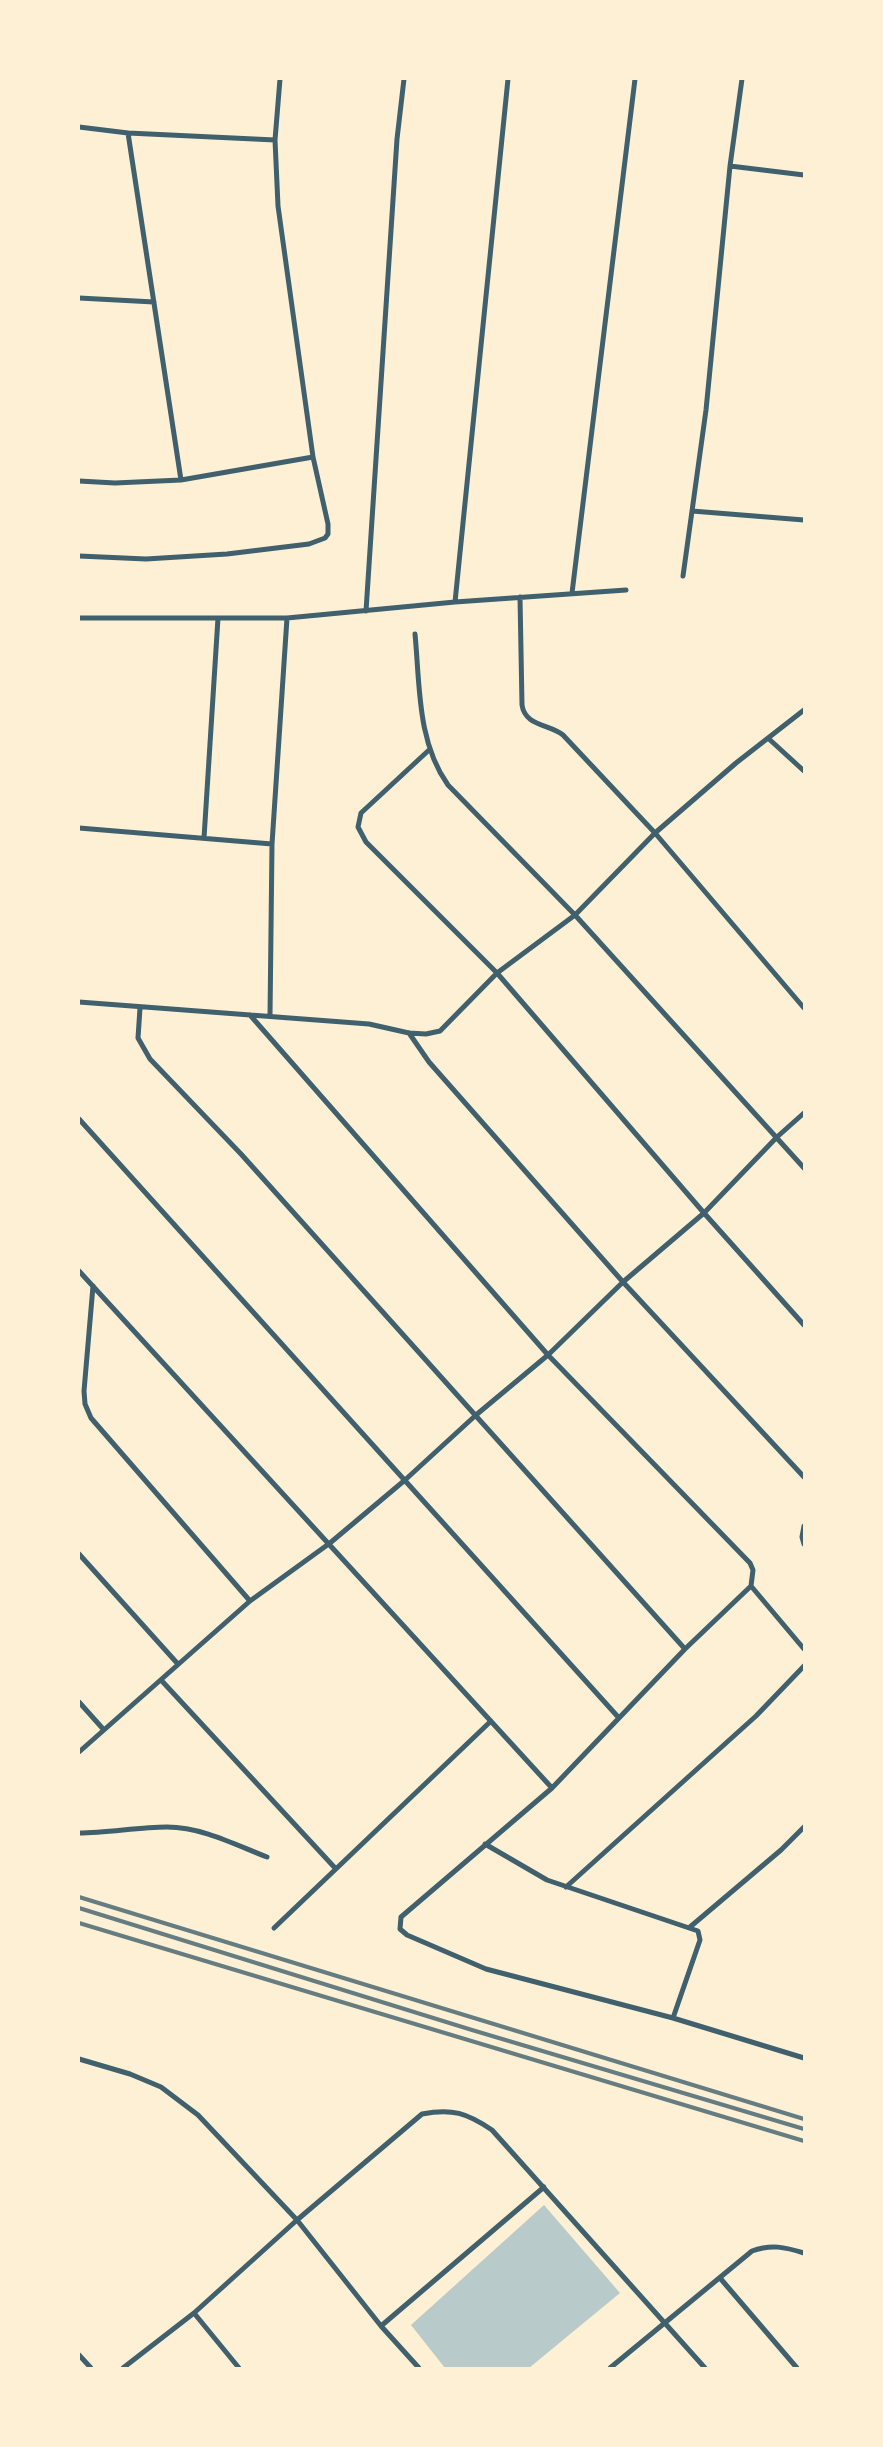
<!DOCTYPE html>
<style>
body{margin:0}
#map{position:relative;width:883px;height:2447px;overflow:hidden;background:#fdf0d5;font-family:Inter,sans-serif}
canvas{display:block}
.frame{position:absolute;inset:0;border:80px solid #fdf0d5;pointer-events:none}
</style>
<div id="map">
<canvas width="883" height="2447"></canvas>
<div class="frame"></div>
</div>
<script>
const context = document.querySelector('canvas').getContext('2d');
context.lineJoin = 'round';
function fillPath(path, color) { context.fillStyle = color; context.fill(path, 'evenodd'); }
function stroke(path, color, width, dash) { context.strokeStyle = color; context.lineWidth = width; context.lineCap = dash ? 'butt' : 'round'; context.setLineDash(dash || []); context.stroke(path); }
const green = new Path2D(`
 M 544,2205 L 620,2293 L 529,2368 L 445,2368 L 411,2325 Z`);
const minor = new Path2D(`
 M 79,127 L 128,133
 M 730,166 L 804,175
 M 79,298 L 154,302
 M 181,480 L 313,457 L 278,206 L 275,140
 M 79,481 L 115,483 L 181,480 L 128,133 L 275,140 L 280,79
 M 692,511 L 804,520
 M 79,556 L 146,559 L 227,554 L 309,544 L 325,538 L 328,534 L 328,524 L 313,457
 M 683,576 L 706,410 L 730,166 L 742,79
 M 572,593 L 635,79
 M 520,597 L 522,705 C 525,726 549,724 563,735 L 655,833 L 804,1008
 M 455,602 L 508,79
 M 366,611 L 397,139 L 404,79
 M 79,618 L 287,618 L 455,602 L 626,590
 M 415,634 C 420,686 417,741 448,785 L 575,915 L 804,1168
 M 769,739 L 804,771
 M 429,750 L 361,813 L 358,827 L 366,842 L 497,973 L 704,1213 L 804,1325
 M 79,828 L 272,844
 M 204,838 L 218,618
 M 79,1002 L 369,1024 L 409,1033 L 426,1034 L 440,1031 L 497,973 L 575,915 L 655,833 L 736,763 L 804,710
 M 140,1008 L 138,1038 L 150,1059 L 241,1154 L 685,1649
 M 250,1015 L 548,1355 L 750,1563 L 753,1570 L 751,1586 L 685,1649 L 552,1788 L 401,1917 L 400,1929 L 407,1935 L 486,1969 L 673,2018 L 804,2058
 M 270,1016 L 272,844 L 287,618
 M 409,1033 L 429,1062 L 623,1282 L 804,1477
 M 79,1119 L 619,1718
 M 79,1271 L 552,1788
 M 93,1286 L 84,1391 L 85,1404 L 91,1418 L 250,1601
 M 804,1526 L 802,1537 L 804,1544
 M 79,1554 L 177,1663
 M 751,1586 L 804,1649
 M 161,1680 L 336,1869
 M 79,1702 L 104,1730
 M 79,1752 L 250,1601 L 330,1543 L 405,1480 L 476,1415 L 548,1355 L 623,1282 L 704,1213 L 777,1137 L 804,1113
 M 79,1833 C 108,1833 138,1827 167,1827 C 202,1827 236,1845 267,1857
 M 485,1844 L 547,1880 L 698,1931 L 700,1940 L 673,2018
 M 566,1887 L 756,1716 L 804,1666
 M 690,1927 L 781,1850 L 804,1827
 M 274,1928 L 491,1721
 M 79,2059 L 130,2074 L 161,2087 L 198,2115 L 297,2220 L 381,2326 L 419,2368
 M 720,2278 L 797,2368
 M 194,2313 L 239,2368
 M 381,2326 L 544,2187
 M 79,2355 L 91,2368
 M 123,2368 L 194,2313 L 297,2220 L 422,2114 C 452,2108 467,2113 492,2130 L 705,2368
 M 610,2368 L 752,2251 C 771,2244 785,2247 804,2253`);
const rail = new Path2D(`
 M 79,1897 L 804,2119
 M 79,1908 L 472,2030 L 804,2129
 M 79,1923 L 804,2141`);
fillPath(green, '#b9caca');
stroke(minor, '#3f606c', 5);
stroke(rail, '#657d81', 4);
</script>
